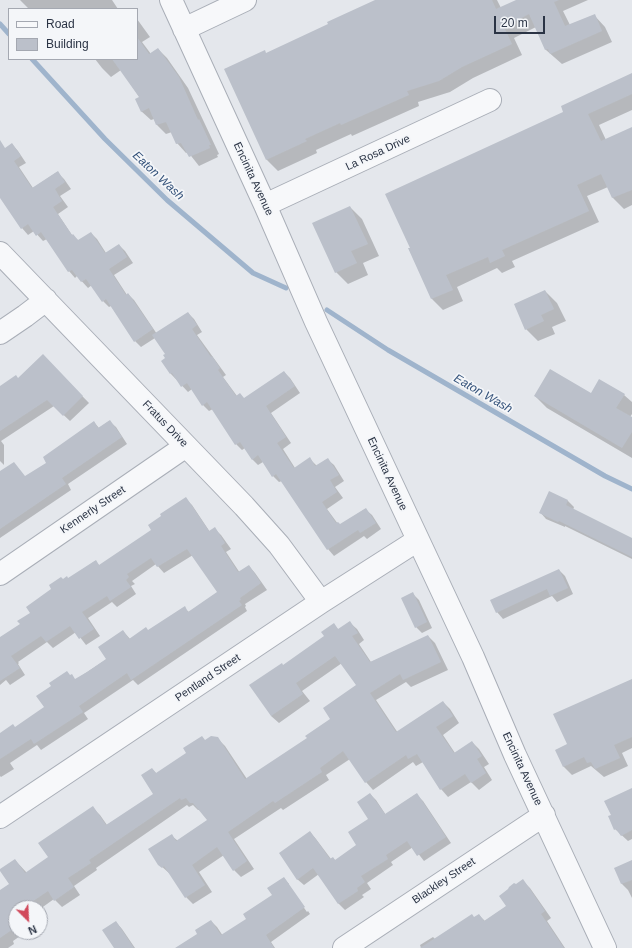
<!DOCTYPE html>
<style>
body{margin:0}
#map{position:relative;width:632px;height:948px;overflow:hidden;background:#e4e7ec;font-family:Arial,sans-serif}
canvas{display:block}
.legend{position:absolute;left:8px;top:8px;width:130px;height:52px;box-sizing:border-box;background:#f4f6f9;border:1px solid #a4a8b1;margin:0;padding:5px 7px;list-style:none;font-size:12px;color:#2b3445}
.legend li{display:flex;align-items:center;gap:8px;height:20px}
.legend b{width:20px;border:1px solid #a4a8b1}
.north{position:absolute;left:8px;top:900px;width:40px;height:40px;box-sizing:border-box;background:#f4f6f9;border:1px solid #a4a8b1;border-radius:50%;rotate:156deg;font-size:11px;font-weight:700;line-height:16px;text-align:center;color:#2b3445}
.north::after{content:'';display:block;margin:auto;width:14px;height:18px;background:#d1495b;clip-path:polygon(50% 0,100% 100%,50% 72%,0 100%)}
.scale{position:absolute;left:494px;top:16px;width:51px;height:18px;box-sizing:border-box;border:2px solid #2b3445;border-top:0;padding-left:5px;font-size:12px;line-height:14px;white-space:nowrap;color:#2b3445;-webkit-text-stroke:3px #f4f6f9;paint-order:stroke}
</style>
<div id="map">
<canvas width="632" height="948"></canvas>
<ul class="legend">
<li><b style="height:5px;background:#f7f8fa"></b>Road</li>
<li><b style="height:11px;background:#bbc0ca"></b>Building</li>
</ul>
<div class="north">N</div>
<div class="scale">20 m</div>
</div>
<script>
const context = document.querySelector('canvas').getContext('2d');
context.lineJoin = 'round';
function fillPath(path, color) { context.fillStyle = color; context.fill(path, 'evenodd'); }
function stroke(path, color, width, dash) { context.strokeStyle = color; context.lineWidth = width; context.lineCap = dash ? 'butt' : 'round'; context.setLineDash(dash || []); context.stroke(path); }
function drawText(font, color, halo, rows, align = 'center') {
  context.font = font + ' Arial,sans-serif'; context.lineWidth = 3.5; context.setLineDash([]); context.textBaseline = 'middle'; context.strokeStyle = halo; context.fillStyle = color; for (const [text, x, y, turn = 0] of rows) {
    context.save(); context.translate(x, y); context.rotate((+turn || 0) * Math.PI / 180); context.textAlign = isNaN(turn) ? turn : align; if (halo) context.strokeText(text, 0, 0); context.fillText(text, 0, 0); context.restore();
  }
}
const shadow = new Path2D(`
 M 20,0 L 112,0 L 118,9 L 29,9 Z
 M 377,0 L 497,0 L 501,8 L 518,0 L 588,0 L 563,11 L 570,25 L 594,15 L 605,27 L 612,42 L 562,64 L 546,50 L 536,27 L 514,38 L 522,55 L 473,78 L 450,92 L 418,102 L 419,106 L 352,136 L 351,134 L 316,150 L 317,153 L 278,171 L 267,160 L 225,69 L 267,54 L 330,25 Z
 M 137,19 L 150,37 L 142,42 L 151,54 L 158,49 L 167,58 L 188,88 L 219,154 L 217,155 L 218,157 L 199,166 L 188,152 L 186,153 L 177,143 L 172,132 L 166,134 L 157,125 L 154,119 L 151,120 L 141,111 L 140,98 L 121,70 L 111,77 L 102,68 L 95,59 L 137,59 Z
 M 632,74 L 632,110 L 599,125 L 606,140 L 632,128 L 632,205 L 624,209 L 613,198 L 608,187 L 587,196 L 599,222 L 512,261 L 515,267 L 502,273 L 497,268 L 457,287 L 463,301 L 443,310 L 432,299 L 409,249 L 565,112 Z
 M 12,144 L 18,151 L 26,163 L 19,167 L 33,188 L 57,172 L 64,179 L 71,189 L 60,196 L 68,207 L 58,214 L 72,235 L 79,241 L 91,233 L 97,239 L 106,253 L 119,245 L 125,251 L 133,263 L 114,275 L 127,295 L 128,294 L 134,300 L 157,334 L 188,313 L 194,319 L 202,332 L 197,335 L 226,375 L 223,377 L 237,396 L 245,399 L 284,372 L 290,378 L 300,393 L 271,413 L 291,443 L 283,449 L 295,468 L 310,459 L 317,466 L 327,459 L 334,465 L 344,481 L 335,487 L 343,498 L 327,509 L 338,524 L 340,525 L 365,509 L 372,515 L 381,529 L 367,539 L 364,536 L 334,556 L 328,549 L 282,481 L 279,482 L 273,476 L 263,462 L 258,465 L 252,459 L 245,448 L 242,450 L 236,444 L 213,409 L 209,411 L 203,405 L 192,389 L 188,392 L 171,374 L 166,354 L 155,338 L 141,347 L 135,341 L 111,306 L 109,307 L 103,301 L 92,285 L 88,288 L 77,276 L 75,278 L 69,271 L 47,239 L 43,241 L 34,231 L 28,235 L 22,228 L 0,195 L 0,148 L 2,151 Z
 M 350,207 L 362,219 L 379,256 L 363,263 L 368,275 L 348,284 L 336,272 Z
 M 545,291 L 557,303 L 566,321 L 552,327 L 555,334 L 538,341 L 526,329 Z
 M 43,356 L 89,403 L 70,421 L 54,406 L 1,441 L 4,445 L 4,465 L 0,461 L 0,387 L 19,379 Z
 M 591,395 L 624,395 L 632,402 L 632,414 L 630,417 L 632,419 L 632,458 L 547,408 L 535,396 Z
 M 109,421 L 116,427 L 127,444 L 68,484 L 71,490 L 0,538 L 0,473 L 25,477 L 48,463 L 94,422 L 99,428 Z
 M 549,493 L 568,501 L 574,507 L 573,510 L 632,539 L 632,559 L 565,526 L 565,527 L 546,519 L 540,512 Z
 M 186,499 L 192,505 L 210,532 L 215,529 L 221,535 L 231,549 L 226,552 L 240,573 L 249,566 L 255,573 L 267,590 L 245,604 L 246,606 L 245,607 L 247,611 L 138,685 L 133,680 L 84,713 L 88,719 L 41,750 L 37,745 L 10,763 L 14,769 L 1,777 L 0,776 L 0,734 L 16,728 L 45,708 L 75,680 L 107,659 L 123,631 L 131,640 L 149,631 L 184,608 L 189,612 L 218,592 L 193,555 L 164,573 L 156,564 L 132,581 L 135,584 L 131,586 L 136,594 L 117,607 L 112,602 L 88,618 L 100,636 L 86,645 L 76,632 L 53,648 L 47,642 L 18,662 L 19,663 L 18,664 L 25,675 L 10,685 L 6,680 L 0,685 L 0,638 L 21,624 L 63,580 L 69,579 L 95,561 L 100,566 L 153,530 Z
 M 559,570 L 565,576 L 573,594 L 557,602 L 552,596 L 503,619 L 497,612 L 492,600 Z
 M 413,594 L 419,600 L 432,628 L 422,633 L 416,627 Z
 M 349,622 L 357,629 L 364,640 L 359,644 L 371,662 L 428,636 L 435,643 L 448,670 L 411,687 L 406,682 L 376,700 L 398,733 L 443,702 L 450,709 L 459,723 L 443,735 L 455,753 L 472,742 L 479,749 L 489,764 L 484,767 L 492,780 L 479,790 L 471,782 L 448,797 L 441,789 L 423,762 L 416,766 L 413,762 L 373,790 L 366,782 L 350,759 L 326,775 L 329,780 L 283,810 L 281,808 L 234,839 L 254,869 L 241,877 L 234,870 L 224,855 L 199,872 L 212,892 L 193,904 L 186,897 L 170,874 L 159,864 L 172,836 L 178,841 L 209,820 L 200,810 L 198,810 L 193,805 L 189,807 L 187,805 L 96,868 L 97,870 L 74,886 L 80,895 L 62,907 L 54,899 L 40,909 L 16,908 L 16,932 L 26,932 L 13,941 L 14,944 L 8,948 L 0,948 L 0,891 L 10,884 L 15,860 L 27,873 L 49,858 L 93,808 L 100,815 L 107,825 L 155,794 L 152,769 L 157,774 L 205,741 L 217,738 L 225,746 L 247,779 L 308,738 L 332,719 L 357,686 L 342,663 L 302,691 L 310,701 L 279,723 L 271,716 L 283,666 L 326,637 L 334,625 L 339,630 Z
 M 632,680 L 632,748 L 622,753 L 628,766 L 604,777 L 591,766 L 572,775 L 564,767 L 556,750 L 568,745 Z
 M 632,789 L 632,839 L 628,841 L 615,829 L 612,815 Z
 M 370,794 L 376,800 L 386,815 L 416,794 L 423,801 L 451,843 L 424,861 L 413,847 L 391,862 L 393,865 L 367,883 L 371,889 L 362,895 L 364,897 L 345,910 L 339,904 L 319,874 L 304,885 L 297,879 L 310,832 L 316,839 L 331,859 L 333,858 L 336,861 L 358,845 L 369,819 Z
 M 632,861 L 632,898 L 628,890 L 622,884 L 615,869 Z
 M 284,878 L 289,884 L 287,884 L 307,912 L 308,911 L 310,914 L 271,942 L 275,948 L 253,948 L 247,919 L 274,896 Z
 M 523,881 L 530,888 L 551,918 L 547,921 L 565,948 L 421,948 L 420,945 L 433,937 L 435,939 L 479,915 L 485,921 L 507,906 L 516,885 Z
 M 211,921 L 217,927 L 231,948 L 177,948 L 198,934 Z
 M 116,922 L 122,929 L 135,948 L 115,948 Z`);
const stream = new Path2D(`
 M 0,24 L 9,34
 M 32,59 L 105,139 L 167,200 L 253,273 L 286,288
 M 327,310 L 388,350 L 605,476 L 632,489`);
const building = new Path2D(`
 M 375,0 L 492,0 L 496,9 L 516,0 L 559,0 L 554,2 L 565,26 L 595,14 L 602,31 L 550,54 L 548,49 L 545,50 L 529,14 L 504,27 L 512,44 L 462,67 L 439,81 L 407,91 L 409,95 L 341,125 L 340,123 L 305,139 L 307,141 L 266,160 L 224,69 L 265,50 L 266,53 L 328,24 L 327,22 Z
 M 137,37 L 149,54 L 158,48 L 179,77 L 198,120 L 199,119 L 211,145 L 209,145 L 210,148 L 189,157 L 181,143 L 176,144 L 166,122 L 156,125 L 149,108 L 141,112 L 135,99 L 139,97 L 112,59 L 137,59 Z
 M 632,73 L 632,94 L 588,114 L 601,141 L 632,127 L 632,190 L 612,198 L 601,174 L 577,185 L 589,211 L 502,250 L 505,256 L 490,263 L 488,257 L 446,275 L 453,290 L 431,299 L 408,248 L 410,248 L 385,194 L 563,112 L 561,106 Z
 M 0,140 L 5,148 L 12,143 L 21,156 L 14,161 L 32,188 L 58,171 L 65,182 L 55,189 L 62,201 L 53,207 L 72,235 L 73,234 L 78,240 L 91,232 L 105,253 L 119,244 L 127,257 L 109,269 L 126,295 L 128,293 L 153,329 L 134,342 L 106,299 L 102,302 L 86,279 L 81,282 L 72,270 L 68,272 L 41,232 L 36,236 L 28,224 L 21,229 L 0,198 Z
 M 350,206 L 368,244 L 351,251 L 357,263 L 335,273 L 312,223 Z
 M 545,290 L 554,309 L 541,315 L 544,321 L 525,330 L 514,304 Z
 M 188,312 L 197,325 L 192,329 L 211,357 L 212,356 L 220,368 L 218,370 L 236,396 L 240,393 L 244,398 L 284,371 L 295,386 L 266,406 L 286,437 L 277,443 L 294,468 L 310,457 L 315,466 L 328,458 L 339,475 L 330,480 L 337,492 L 322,502 L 336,523 L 338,522 L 340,524 L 366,508 L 376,523 L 360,533 L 358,530 L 327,550 L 276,474 L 272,477 L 258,455 L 252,460 L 240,442 L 235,445 L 207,402 L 202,406 L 187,383 L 181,387 L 172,373 L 170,374 L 161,361 L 165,358 L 163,355 L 165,354 L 152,335 Z
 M 43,354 L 83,396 L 63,416 L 47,400 L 0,431 L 0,386 L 16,375 L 18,378 Z
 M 550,369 L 591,393 L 599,379 L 625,394 L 616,408 L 632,417 L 632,432 L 622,448 L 534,396 Z
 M 110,420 L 122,437 L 62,478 L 66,484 L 0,529 L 0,471 L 14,462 L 25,476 L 46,463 L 43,457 L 94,421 L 98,428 Z
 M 549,491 L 568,500 L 566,505 L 632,538 L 632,557 L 559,521 L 558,522 L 539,513 Z
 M 186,497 L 209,531 L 215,527 L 225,543 L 221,546 L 238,572 L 249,565 L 261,583 L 240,598 L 241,600 L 239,601 L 242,605 L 131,680 L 127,673 L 79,706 L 83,712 L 34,744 L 31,739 L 0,759 L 0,733 L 13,724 L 15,727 L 44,707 L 36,696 L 51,686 L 49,683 L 67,671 L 70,675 L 72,674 L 75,679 L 87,672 L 106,659 L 98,647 L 123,630 L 129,639 L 146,627 L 148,630 L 185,606 L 188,612 L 217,592 L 187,549 L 157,567 L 151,558 L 127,574 L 129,577 L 126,580 L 131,587 L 110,601 L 107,596 L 82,612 L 94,629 L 79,639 L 70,626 L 46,642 L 41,636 L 11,656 L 20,668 L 0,681 L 0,637 L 20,624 L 17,621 L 30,613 L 26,607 L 51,589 L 49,585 L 61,577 L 63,579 L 67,576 L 68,578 L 96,560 L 99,565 L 151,530 L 148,525 L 161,516 L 160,514 Z
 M 559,569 L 568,588 L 550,596 L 547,589 L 496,613 L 490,600 Z
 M 413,592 L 427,622 L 415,628 L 401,598 Z
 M 350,621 L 358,633 L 352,636 L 370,662 L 428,635 L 441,662 L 403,680 L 400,674 L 370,693 L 396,732 L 443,701 L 453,716 L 436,727 L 454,753 L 472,741 L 482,756 L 477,759 L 486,773 L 471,783 L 465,774 L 440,790 L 417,754 L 408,759 L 406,755 L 365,783 L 343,751 L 320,768 L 322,772 L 275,803 L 273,801 L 228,832 L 247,861 L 233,871 L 217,847 L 192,865 L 205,885 L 185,898 L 164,866 L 162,868 L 158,865 L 148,849 L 172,834 L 176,841 L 207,820 L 193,803 L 190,803 L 186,798 L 181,800 L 180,798 L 89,860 L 91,863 L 68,878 L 74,887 L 54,901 L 48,891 L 23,908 L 16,908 L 16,927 L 0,938 L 0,890 L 9,884 L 0,871 L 0,869 L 15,859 L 25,873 L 48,857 L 38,843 L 93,806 L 106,825 L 153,794 L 141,775 L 152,768 L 156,773 L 186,753 L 183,748 L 202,736 L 205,740 L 211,736 L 218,737 L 245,779 L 307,738 L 305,736 L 330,719 L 323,708 L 356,685 L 335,656 L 296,683 L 303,694 L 271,716 L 249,685 L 282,663 L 283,665 L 324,636 L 321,632 L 334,623 L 338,629 Z
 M 632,679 L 632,737 L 614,745 L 620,758 L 595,769 L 591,762 L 587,763 L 584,757 L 563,767 L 555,750 L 567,744 L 553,714 Z
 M 632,788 L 632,830 L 621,836 L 616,829 L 614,830 L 608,816 L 611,815 L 604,801 Z
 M 370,793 L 385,814 L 417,793 L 446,837 L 417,856 L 407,841 L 386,855 L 388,859 L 361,876 L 365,882 L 357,888 L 358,891 L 338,904 L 313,868 L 297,880 L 279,853 L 310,831 L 330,859 L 333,857 L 335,860 L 356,845 L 348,832 L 368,819 L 357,802 Z
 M 632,860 L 632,880 L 621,884 L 614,868 Z
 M 284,877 L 305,907 L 266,935 L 274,948 L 175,948 L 197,934 L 195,930 L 211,920 L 221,935 L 246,919 L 243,914 L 272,895 L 267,888 Z
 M 523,879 L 545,911 L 541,914 L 564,948 L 420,948 L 472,914 L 474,917 L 479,914 L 484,921 L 506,906 L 499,896 L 508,889 L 509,887 L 514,883 L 516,884 Z
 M 116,921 L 134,948 L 114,948 L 102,930 Z`);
const minor = new Path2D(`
 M 171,0 L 265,205 L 316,322 L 473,657 L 515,755 L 605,948
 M 184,29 L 245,0
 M 265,205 L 490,100
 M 0,253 L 244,506 L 279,545 L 321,602
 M 0,333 L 25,316 L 46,300
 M 0,574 L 186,446
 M 0,817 L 321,602 L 418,540
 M 344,948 L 544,815`);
const streetNames = [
 ["La Rosa Drive",378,153,-25],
 ["Encinita Avenue",253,179,65],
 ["Fratus Drive",165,424,46],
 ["Encinita Avenue",387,474,65],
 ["Kennerly Street",93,510,-34],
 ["Pentland Street",208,678,-34],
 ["Encinita Avenue",522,769,65],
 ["Blackley Street",444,881,-34]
];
const waterNames = [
 ["Eaton Wash",158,176,43],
 ["Eaton Wash",483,394,30]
];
fillPath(shadow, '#0003');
stroke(stream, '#9fb4cc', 5);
fillPath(building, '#bbc0ca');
stroke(minor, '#a9aeb7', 24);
stroke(minor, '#f7f8fa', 22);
drawText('11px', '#2b3445', '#f4f6f9', streetNames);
drawText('italic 12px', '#34527a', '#f4f6f9', waterNames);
</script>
